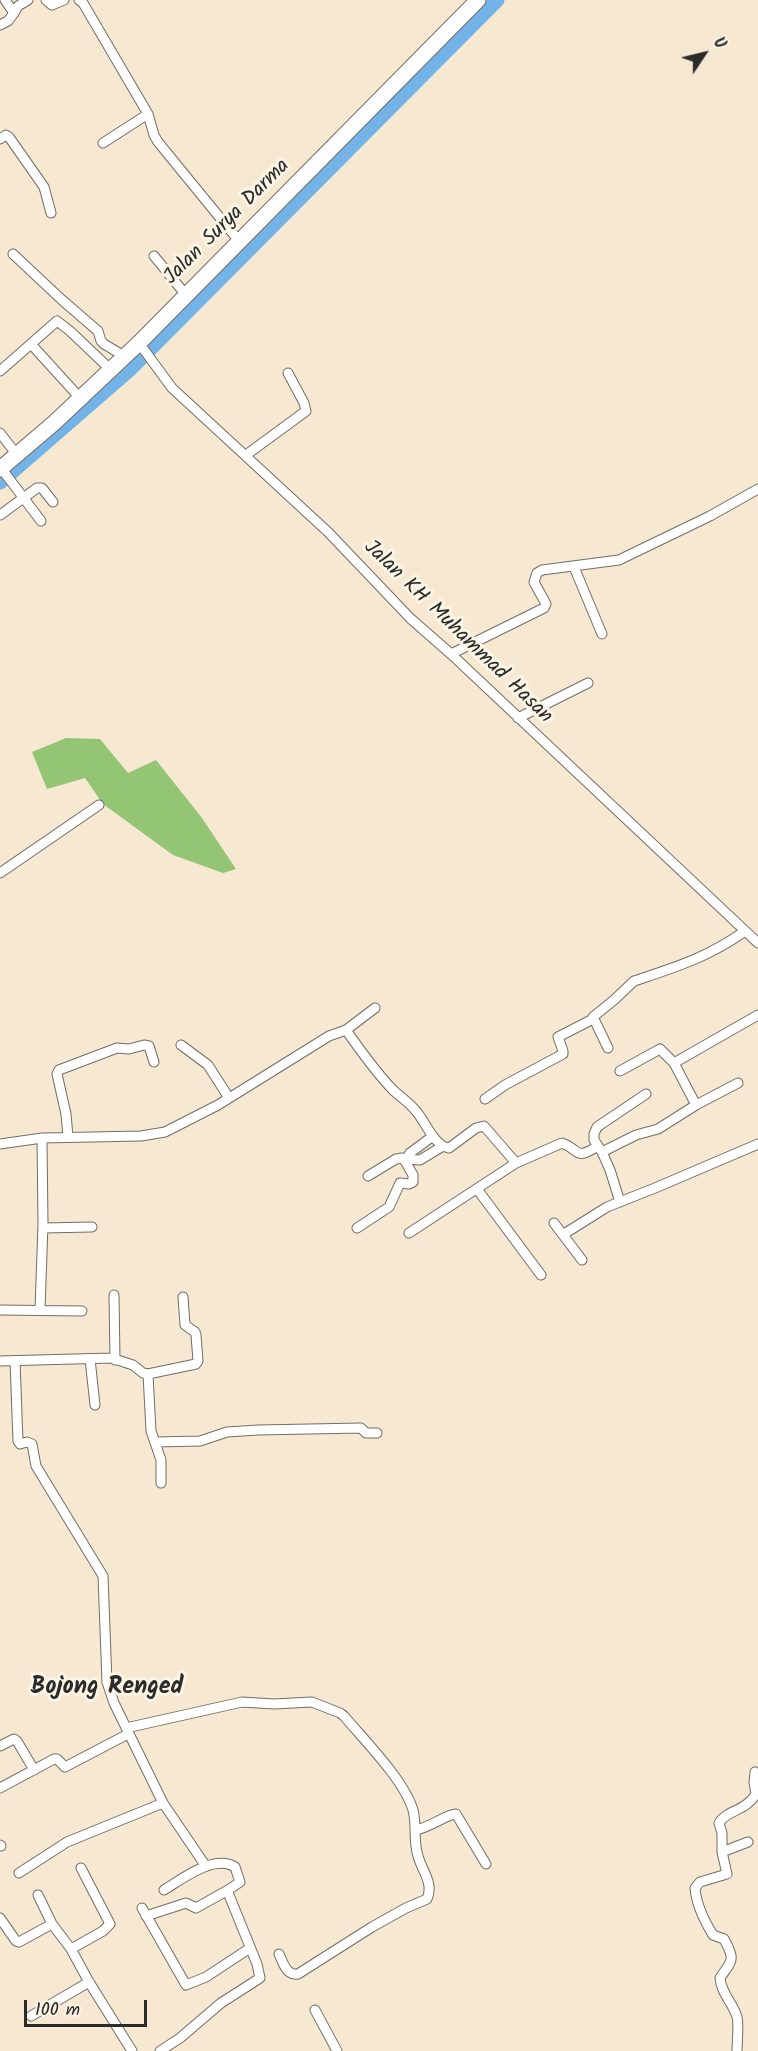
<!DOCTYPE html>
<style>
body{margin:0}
#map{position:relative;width:758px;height:2051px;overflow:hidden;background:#f7e8d1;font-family:Kalam,sans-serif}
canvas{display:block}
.north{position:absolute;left:674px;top:24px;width:60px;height:60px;-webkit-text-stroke:4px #fcf5e5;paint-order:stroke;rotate:55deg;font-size:16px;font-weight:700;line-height:24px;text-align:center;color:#2b2b2b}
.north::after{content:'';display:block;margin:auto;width:21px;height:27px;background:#2b2b2b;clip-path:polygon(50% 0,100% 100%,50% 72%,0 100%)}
.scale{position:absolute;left:24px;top:2000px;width:123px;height:27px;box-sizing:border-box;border:3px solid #2b2b2b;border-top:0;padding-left:8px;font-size:18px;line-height:21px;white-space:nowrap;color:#2b2b2b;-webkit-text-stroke:4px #fcf5e5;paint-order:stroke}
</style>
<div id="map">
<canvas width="758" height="2051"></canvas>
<div class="north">U</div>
<div class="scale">100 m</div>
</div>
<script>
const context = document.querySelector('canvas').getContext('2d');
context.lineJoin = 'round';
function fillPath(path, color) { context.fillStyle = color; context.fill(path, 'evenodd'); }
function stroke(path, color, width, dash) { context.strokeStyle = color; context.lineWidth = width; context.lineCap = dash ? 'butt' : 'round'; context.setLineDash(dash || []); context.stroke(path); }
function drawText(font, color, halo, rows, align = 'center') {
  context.font = font + ' Kalam,sans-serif'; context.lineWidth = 6; context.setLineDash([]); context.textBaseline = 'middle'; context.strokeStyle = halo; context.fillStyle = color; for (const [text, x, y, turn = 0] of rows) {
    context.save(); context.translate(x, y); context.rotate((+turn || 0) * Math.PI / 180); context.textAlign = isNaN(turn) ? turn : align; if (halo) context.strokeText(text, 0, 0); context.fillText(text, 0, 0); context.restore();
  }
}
const green = new Path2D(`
 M 66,738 L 100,739 L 128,773 L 156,760 L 202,818 L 236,869 L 223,873 L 173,855 L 103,804 L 85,778 L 47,789 L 32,752 Z`);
const river = new Path2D(`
 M 0,482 L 130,369 L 497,0`);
const minor = new Path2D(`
 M 5,0 L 14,13 L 18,6 L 28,0
 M 46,0 L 52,5 L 64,0
 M 79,0 L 83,3 L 148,114 L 154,135 L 158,142 L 239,241
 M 0,25 L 8,21 L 14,13
 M 0,139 L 6,135 L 9,137 L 44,187 L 51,213
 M 103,143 L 148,114
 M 13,254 L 62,300 L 98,331 L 101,341 L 104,344 L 124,356
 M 154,256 L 186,295
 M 139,343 L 172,388 L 328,532 L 411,619 L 451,654 L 758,943
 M 31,344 L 80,398
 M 0,371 L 57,321 L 70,331 L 110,369
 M 0,433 L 17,455
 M 246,455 L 306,411 L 304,403 L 288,373
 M 1,468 L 41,521
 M 0,515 L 37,488 L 42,488 L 53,502
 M 574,567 L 602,634
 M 451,654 L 544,608 L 546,604 L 534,582 L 537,573 L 542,570 L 619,560 L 710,516 L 758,489
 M 518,718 L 588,683
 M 0,873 L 99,805
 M 346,1030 C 360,1050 375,1071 392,1089 C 399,1096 409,1102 416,1111 C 425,1121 434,1146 449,1148 L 476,1128 L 484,1126 L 516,1163
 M 181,1045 L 208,1065 L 229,1098
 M 608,1048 L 593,1017 L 614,1000 L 634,981 C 676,967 707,958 745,931
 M 674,1063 L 758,1015
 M 620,1071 L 660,1049 L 674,1063 L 696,1105
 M 485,1099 L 505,1085 L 563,1054 L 563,1051 L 558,1037 L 593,1019
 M 68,1137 L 66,1114 L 57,1074 L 59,1070 L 117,1048 L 129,1049 L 144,1045 L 149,1046 L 154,1062
 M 0,1144 L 42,1138 L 141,1136 L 165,1132 L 218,1105 L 329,1036 L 346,1030 L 375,1008
 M 602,1152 L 636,1135 L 658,1129 L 696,1105 L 738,1083
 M 406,1159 L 420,1160 L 443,1146
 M 368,1176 L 396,1159 L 402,1158 L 405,1161
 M 477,1189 L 541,1275
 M 620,1202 L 610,1170 L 602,1152 L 594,1140 L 594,1134 L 597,1127 L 646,1094
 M 554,1223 L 582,1260
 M 43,1228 L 92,1227
 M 357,1228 L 389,1207 L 400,1183 L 409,1184 L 413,1182 L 413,1175 L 405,1161 L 410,1153 L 433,1136
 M 409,1233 L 516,1163 L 562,1143 C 581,1150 574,1161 598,1146
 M 564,1234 L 607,1207 L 655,1188 L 758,1144
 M 114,1295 L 115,1360
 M 0,1310 L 82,1311
 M 40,1310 L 43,1224 L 42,1138
 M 90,1359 L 95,1405
 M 0,1361 L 111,1358 L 133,1365 L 143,1373 L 148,1374 L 196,1364 L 198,1361 L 196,1335 L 195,1332 L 185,1325 L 183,1297
 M 15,1361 L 18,1441 L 20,1444 L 27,1442 L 32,1444 L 36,1466 L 103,1576 L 107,1682 L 114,1703 L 163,1803 L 205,1865
 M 148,1374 L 151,1431 L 161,1460 L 161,1483
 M 155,1442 L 200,1441 L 227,1432 L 258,1430 L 361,1428 L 366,1433 L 377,1433
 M 126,1728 L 242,1702 L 274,1704 L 312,1702 L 340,1713 L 344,1716 C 365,1741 404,1780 413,1810 C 417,1825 413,1841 418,1856 C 422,1871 434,1883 427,1899 L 406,1908 L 372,1927 L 298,1974 C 286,1976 283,1962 279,1954
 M 0,1746 L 14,1739 L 17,1741 L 34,1770
 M 0,1788 L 54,1759 L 57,1759 L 65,1767 L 128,1734
 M 416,1830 C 431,1827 447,1814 456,1814 L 486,1864
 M 0,1845 L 1,1846
 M 722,1852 L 748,1842
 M 19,1873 L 67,1842 L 163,1803
 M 38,1895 L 52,1924 L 71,1949 L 89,1982 L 132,2051
 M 142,1908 L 186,1985 L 206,1977 L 250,1948
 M 146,1916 L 186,1903 L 196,1908 L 228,1890
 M 0,1918 L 16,1941 L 19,1942 L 52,1924
 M 71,1949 L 103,1931 L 110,1924 L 81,1868
 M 315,2010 L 337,2051
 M 31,2016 L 89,1982
 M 160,2051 L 180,2038 L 221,2003 L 260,1978 L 257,1964 L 229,1895 L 228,1890 L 240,1882 L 235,1867 C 214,1854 182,1879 164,1890
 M 737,2051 C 737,2043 739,2023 737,2017 C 733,2003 721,1993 720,1978 C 732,1960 736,1961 724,1939 L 713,1935 C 705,1922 696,1903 695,1888 L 700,1882 L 727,1874 L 722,1852 L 722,1833 L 719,1823 C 726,1810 745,1812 756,1794 L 754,1782 L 755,1772`);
const primary = new Path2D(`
 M 0,469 L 54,423 L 139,343 L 478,0`);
const streetNames = [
 ["Jalan Surya Darma",228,223,-45],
 ["Jalan KH Muhammad Hasan",457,633,44]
];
const quarterNames = [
 ["Bojong Renged",107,1689]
];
fillPath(green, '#94c575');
stroke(river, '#73b3e7', 15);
stroke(minor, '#726d65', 11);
stroke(primary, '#726d65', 17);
stroke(minor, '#fff', 9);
stroke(primary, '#fff', 15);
drawText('21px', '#2b2b2b', '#fcf5e5', streetNames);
drawText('bold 24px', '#2b2b2b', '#fcf5e5', quarterNames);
</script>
